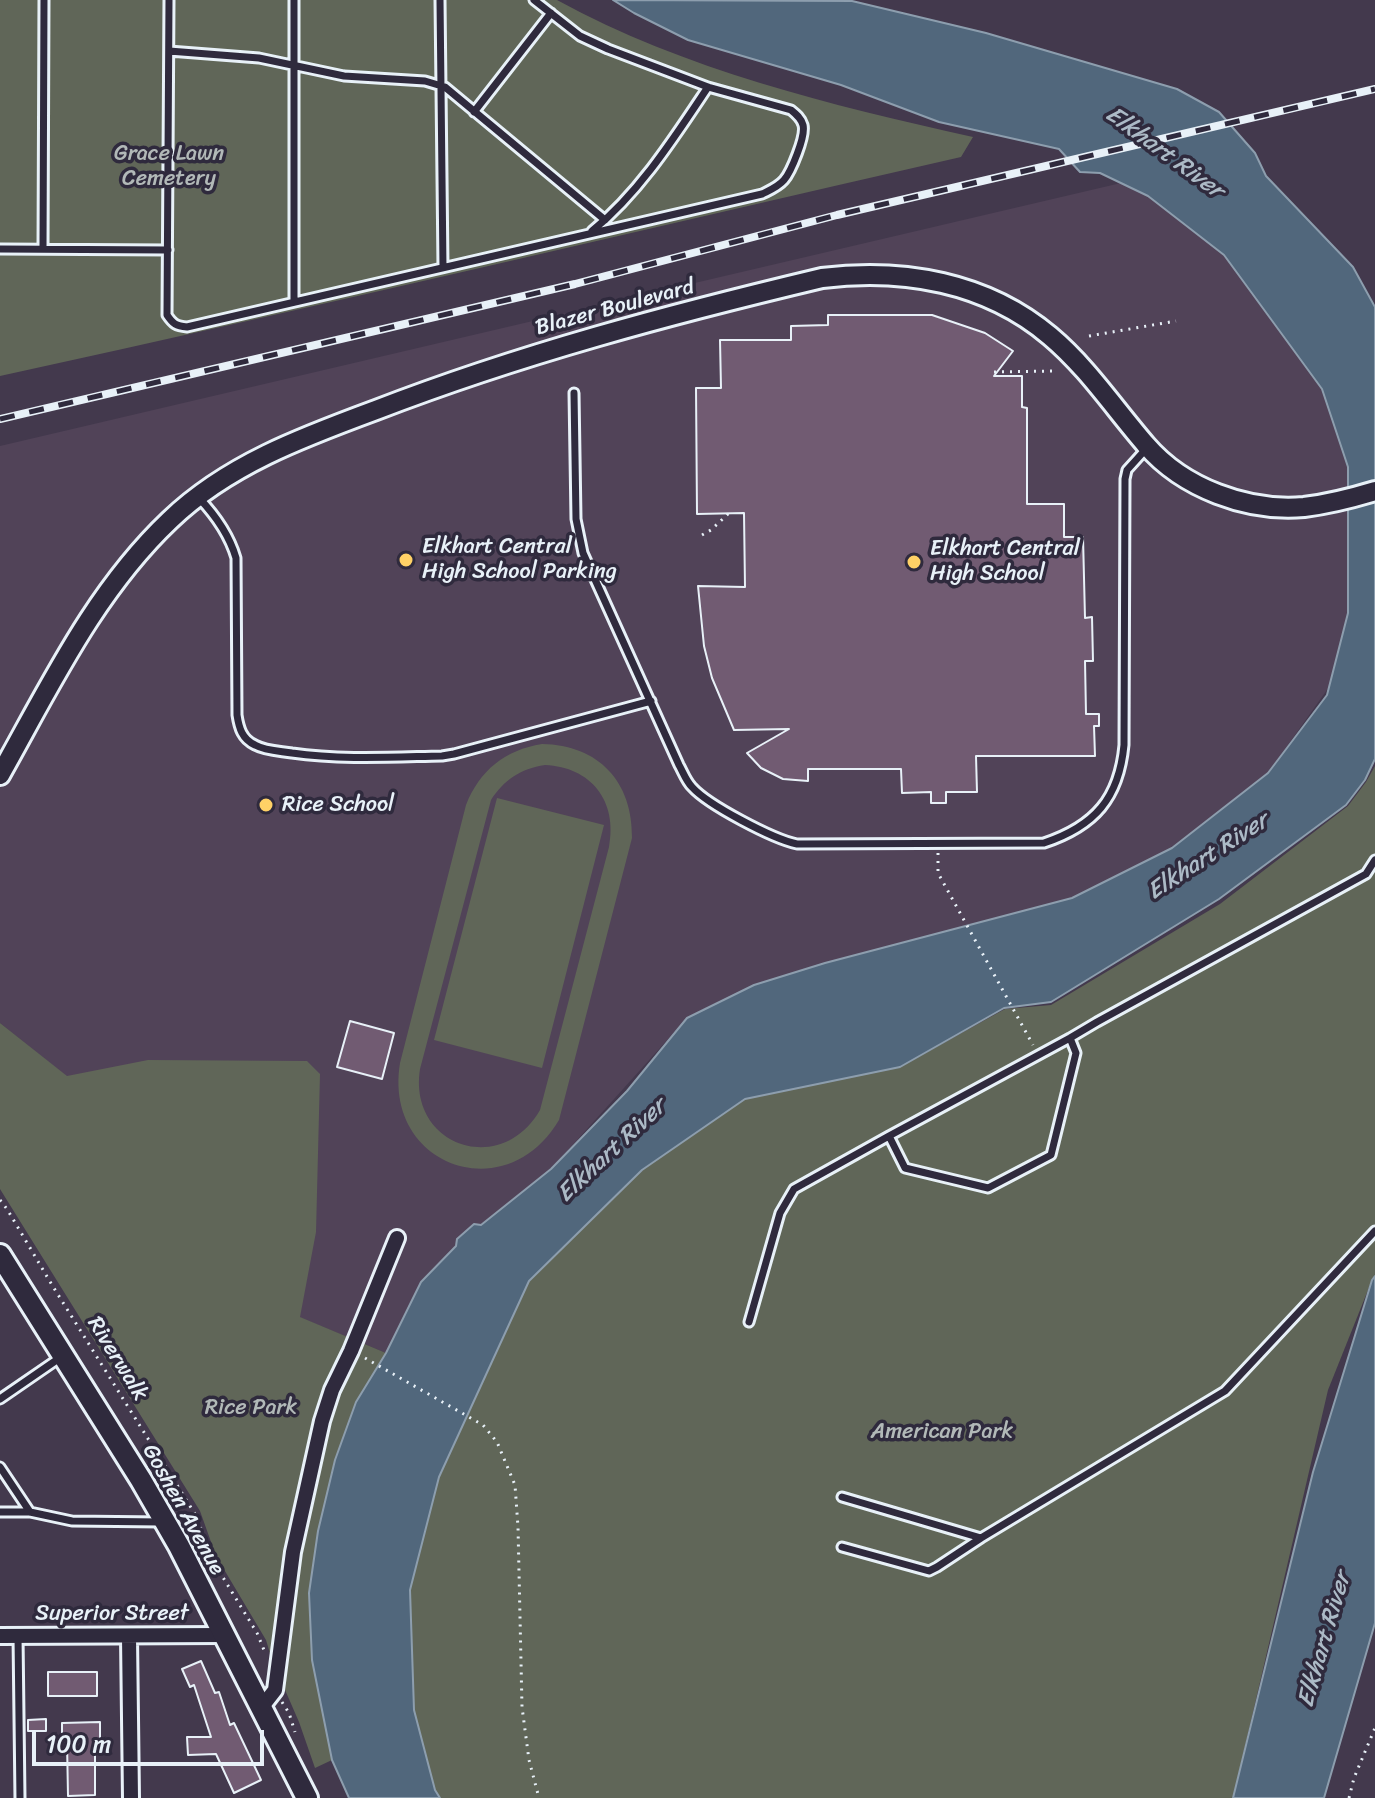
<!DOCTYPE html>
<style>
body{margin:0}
#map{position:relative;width:1375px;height:1798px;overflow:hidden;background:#43394d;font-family:Sriracha,sans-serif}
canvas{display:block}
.scale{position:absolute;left:32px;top:1730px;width:232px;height:36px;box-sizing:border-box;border:4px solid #e8f1f8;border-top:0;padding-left:10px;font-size:24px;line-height:28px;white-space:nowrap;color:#e8f1f8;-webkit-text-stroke:6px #2f2a3d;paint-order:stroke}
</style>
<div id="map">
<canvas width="1375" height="1798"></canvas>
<div class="scale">100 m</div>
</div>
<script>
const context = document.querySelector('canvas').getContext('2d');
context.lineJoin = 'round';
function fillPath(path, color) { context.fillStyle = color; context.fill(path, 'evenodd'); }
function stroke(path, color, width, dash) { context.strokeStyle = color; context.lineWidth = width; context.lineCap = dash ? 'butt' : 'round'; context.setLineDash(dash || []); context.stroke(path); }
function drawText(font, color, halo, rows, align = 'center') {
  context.font = font + ' Sriracha,sans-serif'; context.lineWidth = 7; context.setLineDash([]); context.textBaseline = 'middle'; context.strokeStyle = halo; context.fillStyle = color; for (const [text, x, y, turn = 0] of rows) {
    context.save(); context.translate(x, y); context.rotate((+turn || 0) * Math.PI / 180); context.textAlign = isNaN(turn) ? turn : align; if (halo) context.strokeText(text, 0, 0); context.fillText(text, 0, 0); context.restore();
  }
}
const built = new Path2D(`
 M 1121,183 L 1148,196 L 1224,255 L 1322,389 L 1348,467 L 1348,613 L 1329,687 L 1268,773 L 1172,848 L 1072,898 L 825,963 L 687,1018 L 551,1169 L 456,1246 L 421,1282 L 386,1353 L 299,1317 L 66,1076 L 0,1023 L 0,446 Z`);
const green = new Path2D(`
 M 0,0 L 557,0 C 685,70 830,105 973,137 L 961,157 C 641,230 321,306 0,376 Z
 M 542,744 C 599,745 633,782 632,838 L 559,1120 C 506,1210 383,1166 400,1063 L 466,805 C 480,770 505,750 542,744 ZM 545,765 C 591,767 618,801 609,847 L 540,1110 C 501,1178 408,1146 420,1069 L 491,800 C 504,780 520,769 545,765 Z
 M 1375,766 L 1375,1276 L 1372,1280 L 1328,1390 L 1233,1798 L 440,1798 L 435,1790 L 414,1710 L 410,1590 L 439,1477 L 529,1281 L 642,1170 L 745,1099 L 900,1067 L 1005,1009 L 1051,1005 L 1220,904 L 1348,806 L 1366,782 Z
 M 497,798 L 604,825 L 542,1068 L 434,1040 Z
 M 0,1023 L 67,1076 L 148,1060 L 307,1061 L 320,1074 L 316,1232 L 300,1317 L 386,1353 L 356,1402 L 335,1460 L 318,1531 L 309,1593 L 312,1660 L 332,1760 L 315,1768 L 299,1722 L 272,1660 L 266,1640 L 216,1556 L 200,1511 L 0,1189 Z`);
const water = new Path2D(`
 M 613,0 L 852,1 L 986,33 L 1177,89 L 1219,112 L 1255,153 L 1266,176 L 1353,267 L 1375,307 L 1375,759 L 1365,780 L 1346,805 L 1219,899 L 1051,1002 L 1004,1008 L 900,1067 L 745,1099 L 642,1170 L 529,1281 L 439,1477 L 410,1590 L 414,1710 L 435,1790 L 440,1798 L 349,1798 L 332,1760 L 312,1660 L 309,1593 L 318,1531 L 335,1460 L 356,1402 L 386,1353 L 421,1282 L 456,1246 L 457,1239 L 474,1224 L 481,1225 L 551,1169 L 627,1091 L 687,1018 L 754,985 L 825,963 L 1072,898 L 1172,848 L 1268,773 L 1327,695 L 1348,613 L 1348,467 L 1322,389 L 1224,255 L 1148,196 L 1100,173 L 1080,172 L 1059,149 L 939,122 L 841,85 L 688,40 L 634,13 Z
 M 1375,1276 L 1375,1623 L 1324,1798 L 1233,1798 L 1313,1472 L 1372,1280 Z`);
const building = new Path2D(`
 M 828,315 L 932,315 L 985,333 L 1013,351 L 994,376 L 1022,376 L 1022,407 L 1027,408 L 1027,504 L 1064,504 L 1064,537 L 1083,537 L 1085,618 L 1092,617 L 1093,661 L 1085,661 L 1086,714 L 1099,714 L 1099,726 L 1094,726 L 1095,756 L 976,756 L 977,792 L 946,792 L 946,803 L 931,803 L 931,792 L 902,793 L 901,769 L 808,769 L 808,781 L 783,779 L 761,768 L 747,753 L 789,729 L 734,730 L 712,678 L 704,646 L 698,586 L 745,587 L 744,513 L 697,514 L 696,388 L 721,388 L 720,340 L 791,340 L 791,326 L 828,325 Z
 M 350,1021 L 394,1033 L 382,1079 L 337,1067 Z
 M 201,1661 L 215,1693 L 219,1692 L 230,1725 L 234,1723 L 261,1780 L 234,1793 L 216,1754 L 188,1755 L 187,1737 L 211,1737 L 194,1685 L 190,1687 L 182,1669 Z
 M 48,1672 L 97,1672 L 97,1696 L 48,1696 Z
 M 46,1719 L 46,1731 L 28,1731 L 28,1720 Z
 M 100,1722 L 100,1742 L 95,1742 L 95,1795 L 68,1796 L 67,1742 L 62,1742 L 62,1723 Z`);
const path = new Path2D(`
 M 1089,336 L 1176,321
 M 994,372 L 1055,371
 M 702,535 L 711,530 L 729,513
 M 938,853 L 938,873 L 1033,1045
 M 0,1200 L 7,1209 L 52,1285 L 195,1514 L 216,1566 L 257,1633 L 264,1650
 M 365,1358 L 483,1425 L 497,1442 L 515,1485 L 518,1527 L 522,1707 L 529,1760 L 539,1798
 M 282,1702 L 289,1713 L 295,1732
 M 1349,1798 L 1354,1778 L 1375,1728`);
const lane = new Path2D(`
 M 169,0 L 167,315 C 173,324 176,326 187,327 L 762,194 C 770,190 778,187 784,180 C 791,172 806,136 803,125 C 801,118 796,114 791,110 L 708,87 L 608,49 L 580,36 L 534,0
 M 294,0 L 294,302
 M 440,0 L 443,267
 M 169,51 L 259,58 L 344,76 L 425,81 L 445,87 L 605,220
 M 474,112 L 551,13
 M 592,231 C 639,193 674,138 708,87
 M 0,249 L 168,250
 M 43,249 L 44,0
 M 574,393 L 576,519 L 583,553 L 679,765 C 683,772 686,781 692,787 C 708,805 773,839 797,844 L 1044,843 C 1095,826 1119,798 1124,745 L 1125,479 L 1127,470 L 1146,449
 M 199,498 C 216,516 229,534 236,558 L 237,715 C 239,728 242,739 255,745 C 266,751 280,751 292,753 C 341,760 392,757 442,756 L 454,754 L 651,701
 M 1070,1038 L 1076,1053 L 1051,1155 L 988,1188 L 905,1168 L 889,1136 L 1070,1038 L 1097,1022 L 1366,874 L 1375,860
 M 749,1322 L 780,1213 L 794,1189 L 889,1136
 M 0,1399 L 61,1357
 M 0,1467 L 30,1512
 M 842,1497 L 981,1538 L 1225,1391 L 1375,1231
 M 0,1512 L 30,1512 L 72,1521 L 161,1522
 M 842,1547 L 929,1571 L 937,1567 L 981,1538
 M 18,1636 L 20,1798`);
const street = new Path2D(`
 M 0,1636 L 224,1635
 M 129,1637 L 131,1798
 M 261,1708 L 275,1690 L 293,1552 L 322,1421 L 332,1390 L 351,1351 L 397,1238`);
const secondary = new Path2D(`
 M 0,775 C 50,686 95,591 170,520 C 227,465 303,437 376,410 C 521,354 671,314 822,278 C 903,268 986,282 1050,336 C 1087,367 1114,408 1146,445 C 1183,488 1247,512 1304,507 C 1328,504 1352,498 1375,491`);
const primary = new Path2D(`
 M 0,1255 L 141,1480 L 179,1546 L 307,1798`);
const rail = new Path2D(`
 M 0,419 L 575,284 L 837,215 L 1375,89`);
const markers = [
 [406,560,8,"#ffd166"],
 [914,562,8,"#ffd166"],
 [266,805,8,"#ffd166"]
];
const parkNames = [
 ["Grace Lawn",169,154],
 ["Cemetery",169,179],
 ["Rice Park",251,1408],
 ["American Park",942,1432]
];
const streetNames = [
 ["Blazer Boulevard",615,308,-15],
 ["Riverwalk",117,1359,58],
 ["Goshen Avenue",183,1510,61],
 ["Superior Street",112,1614]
];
const poiNames = [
 ["Elkhart Central",422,547],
 ["High School Parking",422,572],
 ["Elkhart Central",930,549],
 ["High School",930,574],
 ["Rice School",282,805]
];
const waterNames = [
 ["Elkhart River",1164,153,36],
 ["Elkhart River",1208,857,-33],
 ["Elkhart River",612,1151,-43],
 ["Elkhart River",1325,1640,-74]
];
fillPath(built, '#514358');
fillPath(green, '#606658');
fillPath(water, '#51677c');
stroke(water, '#8d9eae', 2);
fillPath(building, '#715b72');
stroke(building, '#e8f1f8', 2);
stroke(lane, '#e8f1f8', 13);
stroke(street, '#e8f1f8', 20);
stroke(secondary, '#e8f1f8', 24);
stroke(primary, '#e8f1f8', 26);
stroke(path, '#e8f1f8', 3, [2, 6]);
stroke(lane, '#2f2a3d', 7);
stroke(street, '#2f2a3d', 14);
stroke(secondary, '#2f2a3d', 18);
stroke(primary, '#2f2a3d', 20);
stroke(rail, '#e8f1f8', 8);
stroke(rail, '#2f2a3d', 5, [15]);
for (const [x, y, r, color] of markers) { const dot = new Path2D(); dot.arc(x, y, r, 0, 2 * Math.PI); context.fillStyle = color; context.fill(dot); stroke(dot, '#2f2a3d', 3); }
drawText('22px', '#b2b9b8', '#2f2a3d', parkNames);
drawText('22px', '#e8f1f8', '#2f2a3d', streetNames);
drawText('22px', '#e8f1f8', '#2f2a3d', poiNames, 'left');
drawText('italic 24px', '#acbac6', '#2f2a3d', waterNames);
</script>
